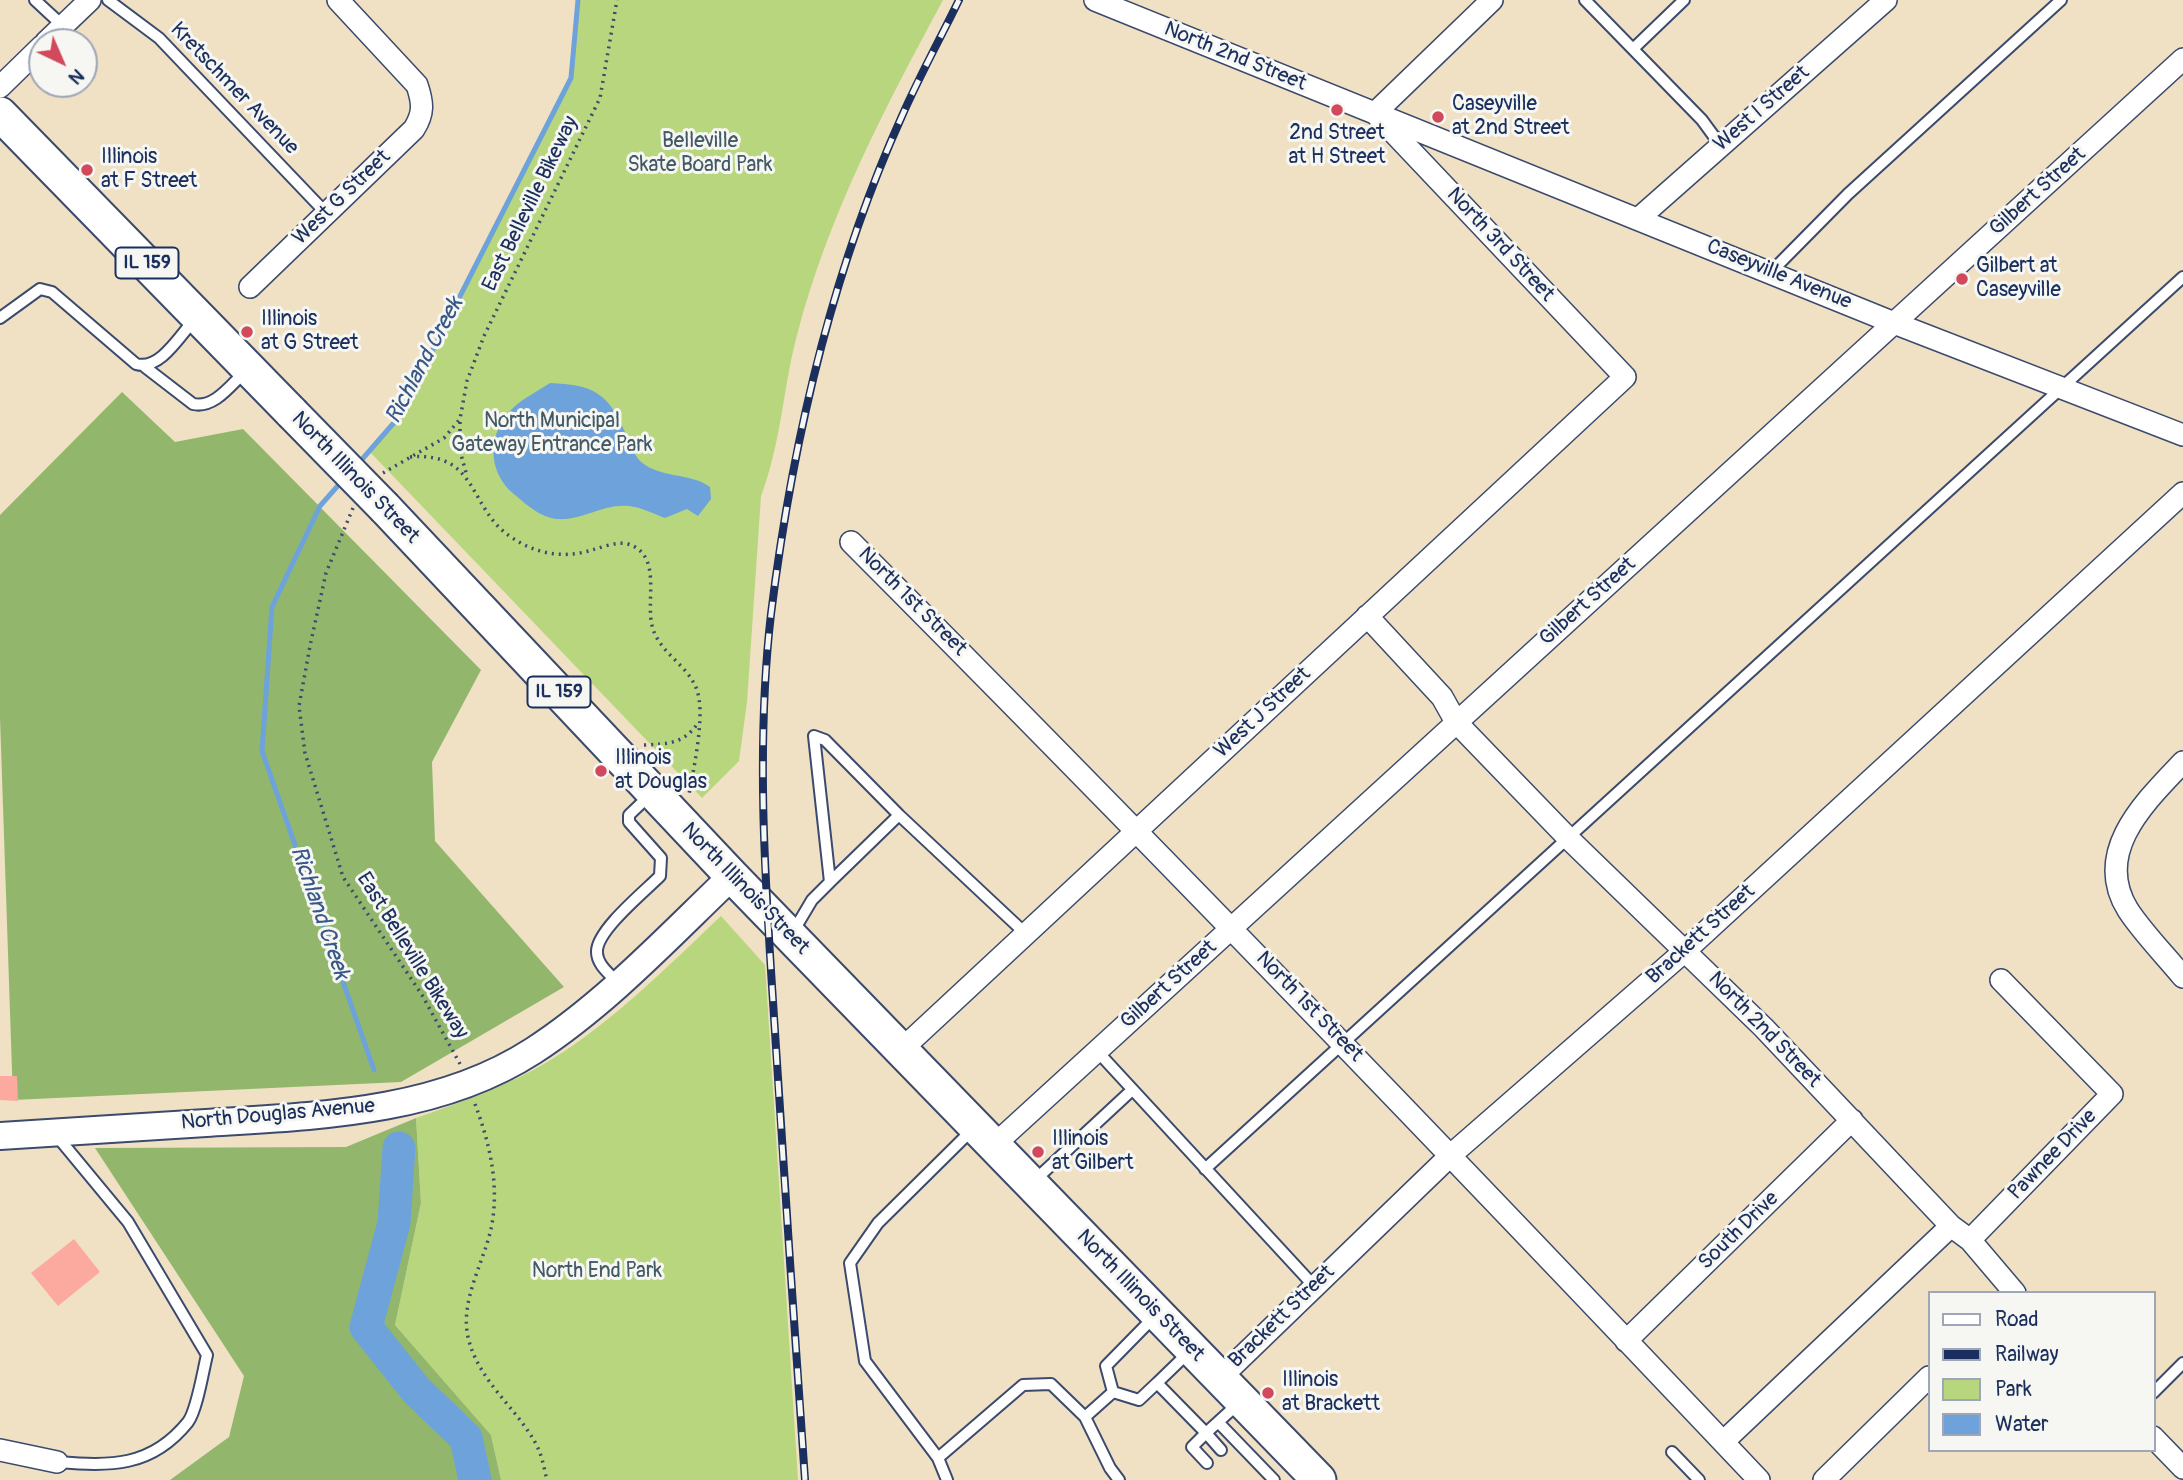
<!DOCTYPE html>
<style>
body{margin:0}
#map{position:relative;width:2183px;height:1480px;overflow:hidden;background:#f0e1c5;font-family:Pangolin,sans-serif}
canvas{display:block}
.legend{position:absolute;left:1928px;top:1291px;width:228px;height:161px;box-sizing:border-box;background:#f6f6f2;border:2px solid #9ea6b7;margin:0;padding:9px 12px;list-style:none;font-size:21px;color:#1b2f5e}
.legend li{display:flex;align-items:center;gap:14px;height:35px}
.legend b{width:35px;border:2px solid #9ea6b7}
.north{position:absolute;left:28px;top:28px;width:70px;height:70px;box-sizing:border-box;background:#f6f6f2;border:2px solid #9ea6b7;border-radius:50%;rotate:136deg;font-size:19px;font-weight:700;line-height:28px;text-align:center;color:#1b2f5e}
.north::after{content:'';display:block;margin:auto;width:24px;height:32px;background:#d1495b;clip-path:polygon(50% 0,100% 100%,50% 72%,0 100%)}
</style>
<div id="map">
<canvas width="2183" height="1480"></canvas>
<ul class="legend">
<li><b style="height:9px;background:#fff"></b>Road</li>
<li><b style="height:9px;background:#1b2f5e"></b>Railway</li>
<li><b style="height:19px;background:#b8d67d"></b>Park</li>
<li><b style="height:19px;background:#6ea2da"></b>Water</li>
</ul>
<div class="north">N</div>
</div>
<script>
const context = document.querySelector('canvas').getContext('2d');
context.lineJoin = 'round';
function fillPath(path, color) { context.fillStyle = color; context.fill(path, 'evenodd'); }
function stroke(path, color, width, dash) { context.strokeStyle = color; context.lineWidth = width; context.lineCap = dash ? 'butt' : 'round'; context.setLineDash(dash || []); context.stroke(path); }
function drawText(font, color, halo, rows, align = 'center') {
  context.font = font + ' Pangolin,sans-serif'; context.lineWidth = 6; context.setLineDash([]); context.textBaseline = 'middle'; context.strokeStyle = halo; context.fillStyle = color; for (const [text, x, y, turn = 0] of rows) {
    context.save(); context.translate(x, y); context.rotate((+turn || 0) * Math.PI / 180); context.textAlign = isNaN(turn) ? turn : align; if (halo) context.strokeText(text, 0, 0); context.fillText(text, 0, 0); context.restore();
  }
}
const green = new Path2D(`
 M 578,0 L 943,0 C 884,110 829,213 797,335 C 783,388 781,444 761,496 L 747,702 L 739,761 L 702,798 L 369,451 L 398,418 L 571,78 Z
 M 721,916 L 765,965 L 798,1480 L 501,1480 L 491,1435 L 395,1325 L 421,1203 L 416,1118 C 461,1102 508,1086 549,1061 C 613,1022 667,967 721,916 Z`);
const forest = new Path2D(`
 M 122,392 L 175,442 L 243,429 L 481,670 L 432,762 L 435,841 L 564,987 L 401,1082 L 13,1100 L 0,718 L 0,515 Z
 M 416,1118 L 421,1203 L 395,1325 L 491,1435 L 501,1480 L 170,1480 L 229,1437 L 244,1376 L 95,1148 L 346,1147 Z`);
const water = new Path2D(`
 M 550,383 C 592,385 607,391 625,432 C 630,440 633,454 640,461 C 660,479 690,472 710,487 L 711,499 L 698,516 L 687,509 L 665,518 C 654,514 641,507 629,506 C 604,503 582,521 556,519 C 540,517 527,505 515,495 C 486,472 487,432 514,407 C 524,398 538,391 550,383 Z`);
const stream = new Path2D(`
 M 358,464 L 398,418 L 571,78 L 578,0
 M 342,481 L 320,506 L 272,607 L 262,751 L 374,1070`);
const river = new Path2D(`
 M 399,1148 L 394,1223 L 366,1327 L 416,1390 L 466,1438 L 475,1480`);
const building = new Path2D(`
 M 0,1076 L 17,1076 L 18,1101 L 0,1100 Z
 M 74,1239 L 100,1272 L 58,1306 L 31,1273 Z`);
const path = new Path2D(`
 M 460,422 L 460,451 L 467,476
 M 410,457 C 479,451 468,509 511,537 C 536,554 563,559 592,550 C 603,547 617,541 628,544 C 664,555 644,603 653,629 C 662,657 695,668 699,699 C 703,724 694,768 689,794
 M 383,473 L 444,438 L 460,419 L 467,381 L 484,336 L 600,98 L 617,0
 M 353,508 L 326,573 L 310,646 L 299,706 L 305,753 L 343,877 L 422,995 L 460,1064
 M 644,745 C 667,744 684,744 698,723
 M 475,1104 C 490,1144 500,1187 491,1229 C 483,1264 460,1301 468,1337 C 478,1381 516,1407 536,1444 C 542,1455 544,1468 547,1480`);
const service = new Path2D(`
 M 35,0 L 63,26
 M 108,0 L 159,38 L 325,212
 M 1585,0 L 1702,120 L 1721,146
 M 1633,49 L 1684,0
 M 1772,271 L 1848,194 L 2061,0
 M 0,318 L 40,289 L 52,292 L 136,364 C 160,371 180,335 195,319
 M 145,367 L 193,404 C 215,409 232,383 247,370
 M 830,882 L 899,815
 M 793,932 L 812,900 L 830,882 L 814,736 L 825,740 L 899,815 L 1026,934
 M 618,983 C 610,974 597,965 597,952 C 596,931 644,892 660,876 L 661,858 L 629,822 L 629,815 L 651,794
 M 1097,1051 L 1314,1286
 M 972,1130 L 878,1223 L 850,1263 L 865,1361 L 938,1458 L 1023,1385 L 1051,1384 L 1085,1417 L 1113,1392
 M 56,1135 L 128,1222 L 207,1355 C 203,1371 197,1410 188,1422 C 151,1468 110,1466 57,1462
 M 1205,1169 L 2183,277
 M 1034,1181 L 1132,1090
 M 1156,1315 L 1106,1366 L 1113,1392 L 1139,1400 L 1157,1383
 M 1188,1353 L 1157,1383 L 1206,1433 L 1240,1402
 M 2153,1393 L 2183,1363
 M 1085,1417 L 1110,1468 L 1119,1480
 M 1218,1422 L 1274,1480
 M 1672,1452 L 1699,1480
 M 938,1458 L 947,1480
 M 1207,1463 L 1192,1447 L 1206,1433 L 1221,1450`);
const minor = new Path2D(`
 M 1095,0 L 1894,323 L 2183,435
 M 46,42 L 90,0
 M 0,87 L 42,46
 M 1375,113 L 1492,0
 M 1638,219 L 1886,0
 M 250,287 L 414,129 C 424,113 423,103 417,85 L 338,0
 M 851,542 C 1158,850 1460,1164 1759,1480
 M 1367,616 L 1442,697 L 1456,722 L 1569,839 L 1764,1028 L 1951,1226 L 1970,1240 L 2015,1293
 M 2183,762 C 2145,802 2092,852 2128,910 C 2143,933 2165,955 2183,977
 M 901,1050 L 1625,377 L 1375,113
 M 993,1146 L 2183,59
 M 1970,1240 L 2112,1094 L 2001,980
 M 1626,1341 L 1852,1120
 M 1220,1378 L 1452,1154 L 1686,950 L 2183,493
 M 2153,1437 L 2183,1468
 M 1723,1442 L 1951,1226
 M 0,1450 L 57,1462
 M 1824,1480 L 1929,1377`);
const tertiary = new Path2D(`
 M 0,1136 C 69,1132 137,1127 206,1123 C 317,1116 437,1113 533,1051 C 607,1003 669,936 732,876`);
const primary = new Path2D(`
 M 0,114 L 292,413
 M 385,508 L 732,876 L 1319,1480`);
const rail = new Path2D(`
 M 805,1480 C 795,1331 784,1181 775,1032 C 766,894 755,752 771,614 C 792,444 831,273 902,116 C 919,77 940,39 959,0`);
const primaryBridge = new Path2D(`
 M 292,413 L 385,508`);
const markers = [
 [1337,110,7,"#d1495b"],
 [1438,117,7,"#d1495b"],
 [87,170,7,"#d1495b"],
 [1962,279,7,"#d1495b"],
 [247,332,7,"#d1495b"],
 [601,771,7,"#d1495b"],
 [1038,1152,7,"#d1495b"],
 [1268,1393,7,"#d1495b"]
];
const shields = [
 [147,263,63],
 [559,692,63]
];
const shieldNames = [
 ["IL 159",147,263],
 ["IL 159",559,692]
];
const streetNames = [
 ["North 2nd Street",1235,57,22],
 ["Kretschmer Avenue",234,89,46],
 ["West I Street",1762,109,-41],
 ["Gilbert Street",2038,192,-42],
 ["West G Street",342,198,-44],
 ["East Belleville Bikeway",531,204,-64],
 ["North 3rd Street",1500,245,47],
 ["Caseyville Avenue",1779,275,22],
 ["North Illinois Street",355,478,46],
 ["North 1st Street",912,602,45],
 ["Gilbert Street",1588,602,-42],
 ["West J Street",1263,713,-43],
 ["North Illinois Street",745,889,46],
 ["Brackett Street",1701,935,-42],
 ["East Belleville Bikeway",412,956,58],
 ["Gilbert Street",1169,985,-42],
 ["North 1st Street",1309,1007,46],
 ["North 2nd Street",1764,1030,46],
 ["North Douglas Avenue",278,1115,-5],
 ["Pawnee Drive",2053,1155,-46],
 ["South Drive",1739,1231,-44],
 ["North Illinois Street",1140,1296,46],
 ["Brackett Street",1282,1317,-44]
];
const poiNames = [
 ["Caseyville",1452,105],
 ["at 2nd Street",1452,129],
 ["2nd Street",1337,134,"center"],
 ["at H Street",1337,158,"center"],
 ["Illinois",101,158],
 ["at F Street",101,182],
 ["Gilbert at",1976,267],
 ["Caseyville",1976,291],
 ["Illinois",261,320],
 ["at G Street",261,344],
 ["Illinois",615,759],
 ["at Douglas",615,783],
 ["Illinois",1052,1140],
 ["at Gilbert",1052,1164],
 ["Illinois",1282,1381],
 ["at Brackett",1282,1405]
];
const parkNames = [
 ["Belleville",700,142],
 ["Skate Board Park",700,166],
 ["North Municipal",552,422],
 ["Gateway Entrance Park",552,446],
 ["North End Park",597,1272]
];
const waterNames = [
 ["Richland Creek",425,361,-62],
 ["Richland Creek",319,913,71]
];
fillPath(green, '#b8d67d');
fillPath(forest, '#92b76c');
fillPath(water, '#6ea2da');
stroke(stream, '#6ea2da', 5);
stroke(river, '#6ea2da', 33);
fillPath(building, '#fcaaa0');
stroke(service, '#3b4a6d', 14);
stroke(minor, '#3b4a6d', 24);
stroke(tertiary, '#3b4a6d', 30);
stroke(primary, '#3b4a6d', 37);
stroke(path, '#3b4a6d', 3.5, [2, 5]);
stroke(service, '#fff', 10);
stroke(minor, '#fff', 21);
stroke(tertiary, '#fff', 26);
stroke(primary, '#fff', 33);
stroke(rail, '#1b2f5e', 8);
stroke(rail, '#f6f6f2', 5, [16]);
stroke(primaryBridge, '#3b4a6d', 37, []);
stroke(primaryBridge, '#fff', 33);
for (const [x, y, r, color] of markers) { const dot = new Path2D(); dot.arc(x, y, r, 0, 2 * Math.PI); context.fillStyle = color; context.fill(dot); stroke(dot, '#f6f6f2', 2.5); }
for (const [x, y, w] of shields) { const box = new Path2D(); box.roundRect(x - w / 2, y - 15.5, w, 31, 5); context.fillStyle = '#f6f6f2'; context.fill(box); stroke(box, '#1b2f5e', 2); }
drawText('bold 19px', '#1b2f5e', null, shieldNames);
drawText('21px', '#1b2f5e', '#f6f6f2', streetNames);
drawText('21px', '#1b2f5e', '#f6f6f2', poiNames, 'left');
drawText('21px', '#425966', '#f6f6f2', parkNames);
drawText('italic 23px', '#385789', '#f6f6f2', waterNames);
</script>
